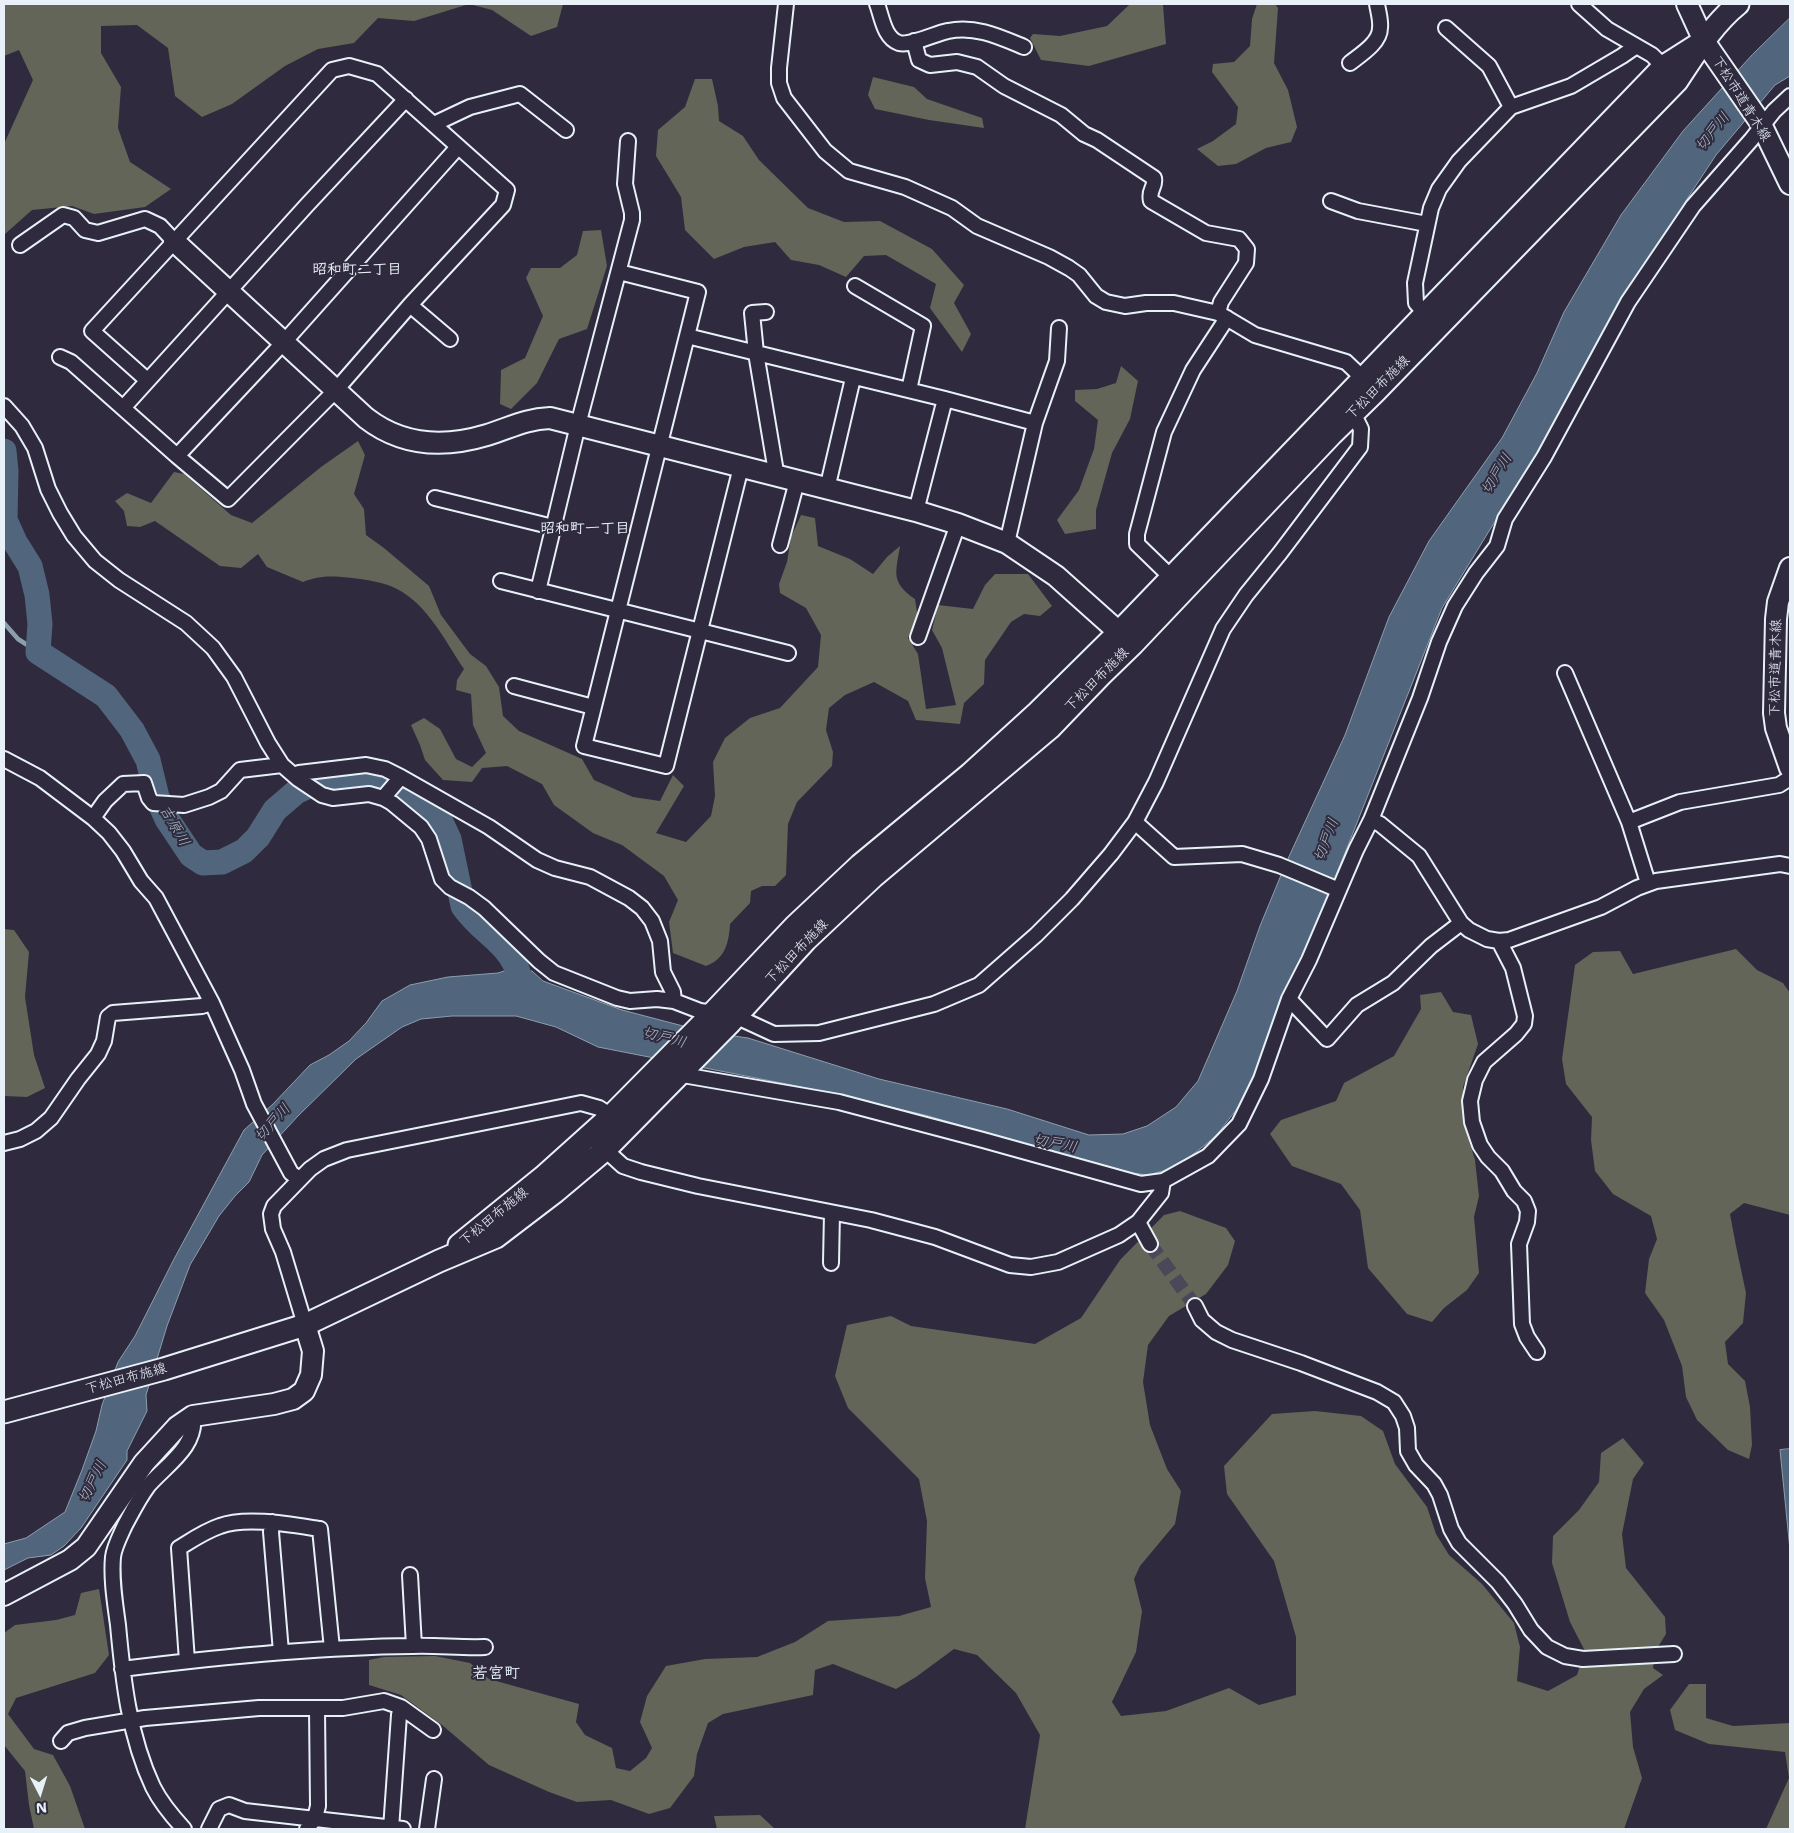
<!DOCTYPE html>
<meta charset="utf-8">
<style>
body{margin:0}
#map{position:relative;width:1794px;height:1833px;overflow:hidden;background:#2f2a3d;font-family:"Shantell Sans",sans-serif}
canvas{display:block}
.frame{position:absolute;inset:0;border:5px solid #e8f1f8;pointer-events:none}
.north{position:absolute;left:15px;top:1768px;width:50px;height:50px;-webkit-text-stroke:4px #2f2a3d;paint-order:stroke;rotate:175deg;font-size:14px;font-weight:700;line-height:20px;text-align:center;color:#e8f1f8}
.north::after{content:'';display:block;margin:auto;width:18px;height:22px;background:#e8f1f8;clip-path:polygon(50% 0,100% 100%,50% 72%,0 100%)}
</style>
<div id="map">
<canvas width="1794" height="1833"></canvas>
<div class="frame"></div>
<div class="north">N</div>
</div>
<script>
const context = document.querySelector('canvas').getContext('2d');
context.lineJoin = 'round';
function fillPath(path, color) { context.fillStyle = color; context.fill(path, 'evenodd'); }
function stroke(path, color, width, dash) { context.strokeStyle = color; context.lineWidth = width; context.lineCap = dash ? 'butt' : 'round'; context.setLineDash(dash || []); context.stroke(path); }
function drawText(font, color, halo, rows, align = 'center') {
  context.font = font + ' "Shantell Sans","Klee One",sans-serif'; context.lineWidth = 4; context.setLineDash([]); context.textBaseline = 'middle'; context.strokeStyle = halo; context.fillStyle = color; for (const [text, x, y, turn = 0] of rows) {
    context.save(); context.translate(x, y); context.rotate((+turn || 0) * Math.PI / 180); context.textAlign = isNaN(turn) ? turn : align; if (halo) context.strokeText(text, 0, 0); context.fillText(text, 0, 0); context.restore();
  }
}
const green = new Path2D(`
 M 4,4 L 563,4 L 557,27 L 531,36 L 492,10 L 469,4 L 414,21 L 378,18 L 354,43 L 318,49 L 285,66 L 232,104 L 202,117 L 175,96 L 168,48 L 137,25 L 101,26 L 101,53 L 121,87 L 118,128 L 130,162 L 171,189 L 145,207 L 94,214 L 72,206 L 32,210 L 5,234 L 4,233 L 4,144 L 33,80 L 19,50 L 4,56 Z
 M 1257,4 L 1275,4 L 1278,8 L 1274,63 L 1288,90 L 1297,127 L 1291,142 L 1266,148 L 1236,164 L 1218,166 L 1197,149 L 1213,141 L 1236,124 L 1238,107 L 1212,72 L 1213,64 L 1234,62 L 1250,46 L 1252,19 Z
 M 1129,5 L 1163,5 L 1166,44 L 1089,66 L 1041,60 L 1030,38 L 1033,34 L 1060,36 L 1107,26 Z
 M 873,77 L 914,87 L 927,99 L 982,118 L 984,128 L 929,120 L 875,109 L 868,95 Z
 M 695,79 L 712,79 L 718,106 L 719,121 L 743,136 L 759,160 L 808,208 L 844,222 L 880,221 L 932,249 L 964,285 L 954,303 L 971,334 L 962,352 L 930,308 L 936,284 L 886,255 L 864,256 L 846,277 L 819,265 L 791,260 L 775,242 L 744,247 L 714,259 L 685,230 L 681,197 L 656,156 L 658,130 L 685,107 Z
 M 601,230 L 607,266 L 587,329 L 559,339 L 537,383 L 511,409 L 500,404 L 501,370 L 525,358 L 543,316 L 526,278 L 531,268 L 560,268 L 577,255 L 583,231 Z
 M 1121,366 L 1138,381 L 1130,419 L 1112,453 L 1096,510 L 1096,529 L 1065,534 L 1057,520 L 1079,490 L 1094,449 L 1098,420 L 1075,401 L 1075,390 L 1097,389 L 1116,383 Z
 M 358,441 L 365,455 L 354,494 L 364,509 L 366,535 L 384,548 L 429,586 L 441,615 L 470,654 L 486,666 L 499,687 L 503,716 L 519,731 L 582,759 L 594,780 L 633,797 L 660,801 L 673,775 L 684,786 L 656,833 L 686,842 L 711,816 L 715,796 L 713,762 L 725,738 L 750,718 L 780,708 L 818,667 L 821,635 L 806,608 L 780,593 L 779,584 L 787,562 L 791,537 L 801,515 L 815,518 L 818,546 L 850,559 L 873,574 L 887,557 L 900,546 C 896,572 890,582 915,599 L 918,619 L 908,638 L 918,654 L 926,709 L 956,705 L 942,648 L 932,630 L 938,605 L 973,609 L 985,585 L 995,574 L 1028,574 L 1052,606 L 1040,616 L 1024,614 L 1011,622 L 985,660 L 984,684 L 964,703 L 960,724 L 916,720 L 908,701 L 874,682 L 845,695 L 829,708 L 826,730 L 833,752 L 832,766 L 797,802 L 788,824 L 786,875 L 775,886 L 762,886 L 751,891 L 750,903 L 730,924 C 729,943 725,959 706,966 L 673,953 L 669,922 L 678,900 L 664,876 L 622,845 L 593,833 L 554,805 L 542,784 L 507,766 L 482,768 L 472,782 L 443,780 L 425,760 L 420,745 L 411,725 L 424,718 L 440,729 L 456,759 L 472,767 L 486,753 L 473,725 L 471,694 L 456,690 L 457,680 L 464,669 C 445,641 428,605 397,589 C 383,582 368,580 352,578 C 334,576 320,575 303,582 L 267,567 L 258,554 L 241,568 L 220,566 L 155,521 L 140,527 L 127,526 L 124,511 L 115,501 L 127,493 L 151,503 L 174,472 L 184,474 L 231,515 L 252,523 L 321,467 Z
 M 4,929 L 14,930 L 29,952 L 25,997 L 34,1055 L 45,1088 L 27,1097 L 4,1096 Z
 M 1736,949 L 1757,970 L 1783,983 L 1790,993 L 1790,1215 L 1744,1203 L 1730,1214 L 1736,1246 L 1746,1293 L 1743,1323 L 1725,1342 L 1728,1364 L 1745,1381 L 1750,1407 L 1752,1445 L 1749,1459 L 1728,1450 L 1697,1420 L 1686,1397 L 1682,1366 L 1664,1320 L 1645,1293 L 1649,1259 L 1657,1239 L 1651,1216 L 1613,1194 L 1595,1171 L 1591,1140 L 1592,1117 L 1566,1084 L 1562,1059 L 1575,965 L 1593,952 L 1620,951 L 1633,974 Z
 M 1441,992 L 1453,1012 L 1471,1015 L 1478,1044 L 1463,1087 L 1463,1121 L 1475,1160 L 1479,1196 L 1474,1217 L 1479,1273 L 1467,1290 L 1444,1308 L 1432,1322 L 1407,1314 L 1368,1268 L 1360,1210 L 1341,1184 L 1292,1166 L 1270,1134 L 1281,1120 L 1336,1101 L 1344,1083 L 1394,1056 L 1421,1009 L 1420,995 Z
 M 1180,1211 L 1226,1228 L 1235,1241 L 1228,1265 L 1206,1294 L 1169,1316 L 1148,1345 L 1143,1382 L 1150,1425 L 1167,1469 L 1181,1491 L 1175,1524 L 1140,1566 L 1134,1579 L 1142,1611 L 1136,1652 L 1112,1702 L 1121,1716 L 1166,1711 L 1229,1688 L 1259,1705 L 1296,1695 L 1296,1637 L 1274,1561 L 1227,1494 L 1224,1466 L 1272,1414 L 1315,1411 L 1361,1416 L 1383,1431 L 1395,1464 L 1427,1507 L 1436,1534 L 1449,1555 L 1482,1584 L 1514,1623 L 1520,1647 L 1517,1681 L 1548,1691 L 1577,1675 L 1585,1651 L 1570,1622 L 1552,1563 L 1553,1536 L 1579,1510 L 1599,1482 L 1601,1453 L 1623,1438 L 1644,1463 L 1633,1479 L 1622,1534 L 1626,1568 L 1665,1617 L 1666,1634 L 1656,1650 L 1653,1668 L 1663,1675 L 1644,1689 L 1630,1712 L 1633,1747 L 1642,1778 L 1624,1829 L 1025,1829 L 1040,1735 L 1016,1693 L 977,1655 L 954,1649 L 916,1677 L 896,1689 L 833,1664 L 815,1670 L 813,1695 L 723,1714 L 708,1723 L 697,1754 L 694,1776 L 670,1808 L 649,1814 L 611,1800 L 577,1802 L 549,1792 L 489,1765 L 442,1725 L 401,1695 L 369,1685 L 369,1660 L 384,1657 L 435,1656 L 470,1663 L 489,1679 L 579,1704 L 576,1722 L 585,1735 L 612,1748 L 616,1768 L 630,1771 L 646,1758 L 652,1748 L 640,1722 L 647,1696 L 666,1666 L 705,1659 L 757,1657 L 795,1642 L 828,1621 L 899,1616 L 931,1607 L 925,1578 L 927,1521 L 919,1479 L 848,1408 L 835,1376 L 847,1325 L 891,1316 L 911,1326 L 1035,1344 L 1081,1318 L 1120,1260 L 1164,1215 Z
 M 99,1589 L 109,1655 L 95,1673 L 16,1698 L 8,1714 L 34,1749 L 53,1755 L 70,1786 L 85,1829 L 34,1829 L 29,1805 L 25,1771 L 4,1745 L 4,1633 L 15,1625 L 56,1620 L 75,1615 L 81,1593 Z
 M 1689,1684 L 1706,1684 L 1706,1718 L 1733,1726 L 1790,1723 L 1790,1829 L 1766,1829 L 1789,1778 L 1785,1752 L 1709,1744 L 1675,1730 L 1670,1710 Z
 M 760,1815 L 775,1829 L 717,1829 L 714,1816 Z`);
const water = new Path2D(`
 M 1790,18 L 1790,76 L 1775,85 L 1716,155 L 1689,196 L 1667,233 L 1612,316 L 1557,420 L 1442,608 L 1347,848 L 1244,1100 L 1215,1137 L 1187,1159 L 1166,1170 L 1148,1175 L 1116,1171 L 925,1115 L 797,1086 L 598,1047 L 556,1027 L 516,1016 L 452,1016 L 421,1019 L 402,1027 L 356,1059 L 298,1116 L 262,1155 L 249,1182 L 235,1196 L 219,1216 L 190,1265 L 167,1326 L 146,1395 L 147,1411 L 127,1451 L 127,1460 L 81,1528 L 64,1546 L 51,1555 L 28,1558 L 4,1570 L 4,1544 L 26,1538 L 65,1512 L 82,1470 L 96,1431 L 102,1405 L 118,1362 L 135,1336 L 174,1259 L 244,1130 L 273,1104 L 310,1065 L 329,1055 L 349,1041 L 366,1023 L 382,1001 L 410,985 L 448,977 L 498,973 L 504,971 L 532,971 L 543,981 L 622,1010 L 706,1032 L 748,1038 L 879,1079 L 1007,1109 L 1089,1135 L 1123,1134 L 1147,1126 L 1176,1107 L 1198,1081 L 1237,991 L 1260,926 L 1286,863 L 1345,735 L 1389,617 L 1429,541 L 1502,438 L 1537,373 L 1564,312 L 1621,215 L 1683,131 L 1752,55 Z
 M 1790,1449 L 1790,1550 L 1780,1450 Z`);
const stream = new Path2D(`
 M 4,623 L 18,639 L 38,652`);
const river = new Path2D(`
 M 4,451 L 6,471 L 5,520 L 15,542 L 30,566 L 37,595 L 40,624 L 38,652 L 106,696 L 132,730 L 148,760 L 157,797 L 167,819 L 191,855 L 203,863 L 222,862 L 244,851 L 258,837 L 275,810 L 296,792 L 319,781 L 355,774 L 383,778 L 415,796 L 441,822 L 449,839 L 463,906 C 486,939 516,943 522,989`);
const streetTunnel = new Path2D(`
 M 1150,1244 L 1195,1306`);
const street = new Path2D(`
 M 786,4 L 779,68 L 779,83 L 784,98 L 825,151 L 849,171 L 905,187 L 952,208 L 977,226 L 1049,257 L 1069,268 L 1079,275 L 1096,296 L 1106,302 L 1125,306 L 1146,303 L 1174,303 L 1218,313 L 1255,335 L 1346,362 L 1368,383
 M 877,4 C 882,17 884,38 899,43 C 911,46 936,33 948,31 C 975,25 1000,37 1024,47
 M 1579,4 L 1607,29 L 1652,55 L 1668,71
 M 1446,28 L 1489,66 L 1511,107
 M 914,41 L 919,60 L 930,65 L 957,62 L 977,67 L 1004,86 L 1061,115 L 1084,134 L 1097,140 L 1154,178 C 1156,188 1148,189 1151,201 L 1206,233 L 1239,239 L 1247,249 L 1246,263 L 1221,302 L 1218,313
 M 1350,63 C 1360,55 1380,43 1380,28 C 1381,20 1378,11 1377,4
 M 434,124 L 470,107 L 520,94 L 566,130
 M 1331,201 L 1358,211 L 1427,224
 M 20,245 L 63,215 L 74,218 L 85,230 L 98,233 L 145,219 L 160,226 L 174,241
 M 619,272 L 698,292 L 687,336
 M 855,286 L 923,326 L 909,390
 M 410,305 L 450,339
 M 766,312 L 752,313 L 756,353 L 775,466 L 774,475
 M 1430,319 L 1416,303 L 1415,283 L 1431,208 L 1439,189 L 1459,161 L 1511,107 L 1571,86 L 1622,56 L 1635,47
 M 60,357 L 71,362 L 177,456 L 228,499 L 336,390 L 410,305 L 503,205 L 507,190 L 377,74 L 349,66 L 332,70 L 92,331 L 147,380
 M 4,406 L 22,426 L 35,448 L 48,489 L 60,513 L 74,536 L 95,561 L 119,580 L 186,623 L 213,648 L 234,677 L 268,743 L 282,765 L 298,779 L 322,795 L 333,798 L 369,794 L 383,798 L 392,803 L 421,827 L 429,839 L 442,879 L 450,887 L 469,897 L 484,908 L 539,961 L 554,973 L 617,998 L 630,1001 L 657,999 L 674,1001 L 700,1011 L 735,1016 L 774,1034 L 819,1033 L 934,1004 L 979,985 L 1036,935 L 1072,899 L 1111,854 L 1135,822 L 1156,782 L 1223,629 L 1246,595 L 1280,553 L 1360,447 L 1361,429 L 1353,413
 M 123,408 L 307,205 L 406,99
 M 177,456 L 284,342 L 458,147
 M 741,467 L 666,766 L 584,746 L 687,336 L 945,399 L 1035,423
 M 827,489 L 853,378
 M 435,498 L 553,527
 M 916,511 L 945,399
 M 1007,543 L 1035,423 L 1057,361 L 1059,328
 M 780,545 L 797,481
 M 1171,577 L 1137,544 L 1137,534 L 1164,432 L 1193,370 L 1227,318
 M 501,581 L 788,653
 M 538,591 L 578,425 L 632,220 L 632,213 L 625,184 L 628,141
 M 918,637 L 958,524
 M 1565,673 L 1629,822 L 1648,883
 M 514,686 L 593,707
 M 4,759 L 40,778 L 93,818 L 109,833 L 123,851 L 141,881 L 156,898 L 212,1003 L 242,1070 L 254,1104 L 291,1173 L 299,1179
 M 294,775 L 299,773 L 366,765 L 385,769 L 401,777
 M 383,798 L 401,777 L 489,827 L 537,860 L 555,868 L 590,877 L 629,898 L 642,908 L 652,921 L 660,941 L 663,972 L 673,992 L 674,1001
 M 93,818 L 105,801 L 123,784 L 144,783 L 149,798 L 153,803 L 184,805 L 209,797 L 221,791 L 240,770 L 282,765
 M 1371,820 L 1380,824 L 1419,856 L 1461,923 L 1469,930 L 1487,939 L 1499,941 L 1509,940 L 1601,907 L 1637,888 L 1656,881 L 1780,864 L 1790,866
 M 1135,822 L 1174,857 L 1242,854 L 1279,865 L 1339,890
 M 1629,822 L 1680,802 L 1779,785 L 1790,778
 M 1499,941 L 1513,968 L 1525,1016 L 1524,1024 L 1516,1034 L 1484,1062 L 1475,1080 L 1470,1101 L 1472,1122 L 1480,1145 L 1488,1157 L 1502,1171 L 1514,1191 L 1524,1201 L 1528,1211 L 1527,1222 L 1519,1244 L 1522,1324 L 1527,1337 L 1537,1352
 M 1289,999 L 1327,1039 L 1357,1005 L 1393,983 L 1431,946 L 1461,923
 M 677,1074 L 839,1102 L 983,1140 L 1141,1184 L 1163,1181 L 1208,1156 L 1239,1124 L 1261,1079 L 1289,999 L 1309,960 L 1356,850 L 1371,820 L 1420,698 L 1439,642 L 1455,606 L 1476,573 L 1497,546 L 1505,519 L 1544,457 L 1628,302 L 1693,206 L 1751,140 L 1774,111 L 1790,96
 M 590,1136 L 623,1166 L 641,1172 L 698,1186 L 871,1220 L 935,1237 L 1010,1265 L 1031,1267 L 1058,1262 L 1119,1235 L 1138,1222 L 1161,1193 L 1163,1181
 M 4,1143 L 20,1139 L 36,1131 L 51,1118 L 78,1079 L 98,1054 L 104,1041 L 108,1017 L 113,1013 L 202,1006 L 212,1003
 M 1138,1222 L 1150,1244
 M 831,1263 L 832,1213
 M 1195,1306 L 1202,1320 L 1216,1332 L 1232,1340 L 1301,1363 L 1377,1392 L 1394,1402 L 1403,1416 L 1407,1428 L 1408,1451 L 1416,1465 L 1434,1484 L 1440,1495 L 1451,1529 L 1459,1543 L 1498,1582 L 1515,1604 L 1531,1630 L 1547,1647 L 1565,1656 L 1583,1659 L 1674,1654
 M 305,1325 L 283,1252 L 273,1229 L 271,1214 L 274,1206 L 310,1169 L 324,1159 L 347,1150 L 581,1103 L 599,1108 L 616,1119
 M 272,1522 L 271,1532 L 281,1652
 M 410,1575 L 414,1646
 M 187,1661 L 179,1548 C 192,1540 205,1531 220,1526 C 246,1516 293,1525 320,1529 L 332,1649
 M 122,1669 C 218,1657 315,1647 412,1646 C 436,1645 461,1648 485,1647
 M 61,1741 L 68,1733 L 85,1728 L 145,1718 L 259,1708 L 343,1708 L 384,1701 L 401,1707 L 433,1730
 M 184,1829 C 172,1816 161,1803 153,1787 C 129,1736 123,1680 118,1625 C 115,1603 111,1579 113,1557 C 114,1547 121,1534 125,1525 C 132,1512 139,1498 148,1486 C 166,1465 197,1447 193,1416
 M 209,1829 L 219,1809 L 229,1805 L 245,1811 L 403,1829
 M 307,1829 L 315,1818 L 318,1806 L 317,1709
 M 391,1829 L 399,1715 L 401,1707
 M 427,1829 L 434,1779`);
const secondary = new Path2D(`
 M 1687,4 L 1704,41 L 1760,122 L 1790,184
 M 174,241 L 366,418 C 402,446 444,448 487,435 C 510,428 525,419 550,418 L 916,511 L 958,524 L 1007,543 L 1056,576 L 1131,643
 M 1790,568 L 1778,602 L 1776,619 L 1774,713 L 1776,728 L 1790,768
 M 4,1595 L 70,1560 L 86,1547 L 144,1463 L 177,1427 L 193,1416 L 274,1404 L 293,1399 L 304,1391 L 311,1375 L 313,1351 L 305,1325`);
const primary = new Path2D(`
 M 459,1245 L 543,1177 L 612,1115 L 706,1020 L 795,926 L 860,865 L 970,774 L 1038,712 L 1120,631 L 1664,66 L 1697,45
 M 4,1412 L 164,1369 L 305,1325 L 439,1261 L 496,1237 L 555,1192 L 605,1150 L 729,1024 L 806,940 L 873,877 L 1050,728 L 1101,675 L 1133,644 L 1332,434 L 1376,391 L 1677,81 C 1695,54 1713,24 1738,4`);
const streetNames = [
 ["下松市道青木線",1741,99,58],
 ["下松田布施線",1378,388,-45],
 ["下松市道青木線",1776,668,-89],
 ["下松田布施線",1097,680,-45],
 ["下松田布施線",797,952,-46],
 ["下松田布施線",494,1217,-39],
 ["下松田布施線",126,1379,-15]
];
const waterNames = [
 ["切戸川",1713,132,-51],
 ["切戸川",1497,474,-58],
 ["吉原川",174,826,60],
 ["切戸川",1327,840,-69],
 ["切戸川",664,1038,15],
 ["切戸川",273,1123,-48],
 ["切戸川",1055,1144,11],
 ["切戸川",93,1482,-63]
];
const neighbourhoodNames = [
 ["昭和町二丁目",357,270],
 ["昭和町一丁目",585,529]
];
const quarterNames = [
 ["若宮町",496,1674]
];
fillPath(green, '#626557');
fillPath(water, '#51667c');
stroke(water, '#8d9eae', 1);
stroke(stream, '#8d9eae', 4.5);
stroke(river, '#51667c', 25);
stroke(streetTunnel, '#4b4859', 14, [14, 7]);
stroke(street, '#e8f1f8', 18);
stroke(secondary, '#e8f1f8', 24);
stroke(primary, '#e8f1f8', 25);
stroke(street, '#2f2a3d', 14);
stroke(secondary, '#2f2a3d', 20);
stroke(primary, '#2f2a3d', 21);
drawText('14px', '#e8f1f8', '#2f2a3d', streetNames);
drawText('italic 15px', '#acb9c6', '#2f2a3d', waterNames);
drawText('bold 15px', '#e8f1f8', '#2f2a3d', neighbourhoodNames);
drawText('bold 16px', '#e8f1f8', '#2f2a3d', quarterNames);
</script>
